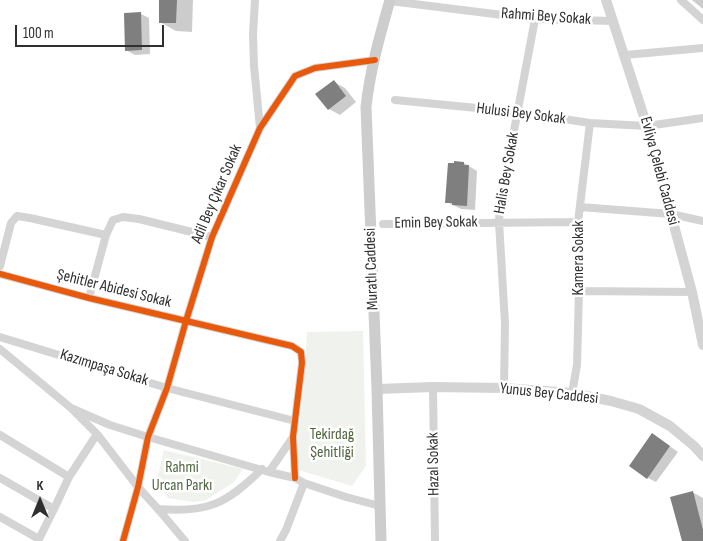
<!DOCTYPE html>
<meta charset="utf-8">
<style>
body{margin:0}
#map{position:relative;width:703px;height:541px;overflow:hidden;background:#fff;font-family:"Sofia Sans Condensed",sans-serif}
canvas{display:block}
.north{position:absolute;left:15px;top:476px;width:50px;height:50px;-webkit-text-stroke:4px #fff;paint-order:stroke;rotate:0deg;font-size:14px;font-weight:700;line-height:20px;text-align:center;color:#2f2f2f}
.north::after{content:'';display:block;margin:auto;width:18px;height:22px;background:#2f2f2f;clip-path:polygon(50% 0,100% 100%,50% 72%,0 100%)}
.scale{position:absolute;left:15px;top:25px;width:149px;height:22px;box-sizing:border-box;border:2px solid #2f2f2f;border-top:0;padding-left:6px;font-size:15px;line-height:18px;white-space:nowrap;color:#2f2f2f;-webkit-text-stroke:4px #fff;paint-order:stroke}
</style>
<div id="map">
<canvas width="703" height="541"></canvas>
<div class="north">K</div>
<div class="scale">100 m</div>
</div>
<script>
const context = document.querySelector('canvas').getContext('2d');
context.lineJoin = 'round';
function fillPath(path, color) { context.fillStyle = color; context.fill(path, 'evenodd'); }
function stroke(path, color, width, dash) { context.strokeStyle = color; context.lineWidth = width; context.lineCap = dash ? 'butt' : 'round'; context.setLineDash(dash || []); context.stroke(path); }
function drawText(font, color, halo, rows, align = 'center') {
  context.font = font + ' "Sofia Sans Condensed",sans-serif'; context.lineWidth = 5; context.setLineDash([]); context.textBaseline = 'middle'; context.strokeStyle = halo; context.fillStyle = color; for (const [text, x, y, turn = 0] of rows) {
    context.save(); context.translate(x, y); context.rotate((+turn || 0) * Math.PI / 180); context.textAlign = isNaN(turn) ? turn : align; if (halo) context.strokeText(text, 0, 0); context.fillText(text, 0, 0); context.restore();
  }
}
const green = new Path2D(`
 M 363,331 L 366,466 L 352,486 L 298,470 L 296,451 L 303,392 L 307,332 Z
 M 164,450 L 243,469 L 234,482 L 206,500 L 193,502 L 168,498 L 156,484 Z`);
const shadow = new Path2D(`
 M 160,0 L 193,0 L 192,32 L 176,31 L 160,22 Z
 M 692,0 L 703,0 L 703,9 Z
 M 141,14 L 149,18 L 150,54 L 135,55 L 126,50 Z
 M 334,82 L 345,88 L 356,102 L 340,115 L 329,109 Z
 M 464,163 L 477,171 L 475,210 L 461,209 L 447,202 Z
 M 660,439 L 678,452 L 656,482 L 648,478 Z
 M 692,492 L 703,498 L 703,541 L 683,541 Z`);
const building = new Path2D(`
 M 159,0 L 177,0 L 176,23 L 159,23 Z
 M 141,12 L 142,50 L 125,51 L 124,13 Z
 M 334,80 L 346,96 L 328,110 L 315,94 Z
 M 454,161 L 464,162 L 464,165 L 469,165 L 467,206 L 452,205 L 452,203 L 445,203 L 448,163 L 454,163 Z
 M 652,433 L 670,446 L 647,479 L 629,466 Z
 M 693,491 L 703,530 L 703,541 L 682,541 L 670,497 Z`);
const minor = new Path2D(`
 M 255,0 L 253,34 L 254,66 L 260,128
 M 681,0 L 703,20
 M 390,1 L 535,19 L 613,21
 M 625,55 L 703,48
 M 395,100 L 518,112 L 590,123 L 647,126 L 703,118
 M 580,207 L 671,214 L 703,221
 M 383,224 L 578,222
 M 0,266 L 11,223 L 17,216 L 30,218 L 106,235 L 113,220 L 123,217 L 139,219 L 212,237
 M 0,274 L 89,298 L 292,346 L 301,352 L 302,363 L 293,437 L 295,478
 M 579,291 L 692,292
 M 89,298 L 106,235
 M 0,337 L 167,388 L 295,421
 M 0,349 L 71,408 L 97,434 L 138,487 L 158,509 L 185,541
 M 433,387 L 435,541
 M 504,388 L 505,323 L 499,222 L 500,205 L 535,19
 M 572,393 L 577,365 L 579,291 L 578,222 L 590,123
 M 71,408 L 110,425 L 148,437 L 269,472 L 295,478 L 304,483 L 346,497 L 380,506
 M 0,435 L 69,477
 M 269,472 L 293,437
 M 0,478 L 54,509
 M 158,509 C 208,513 226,504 262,469
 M 0,517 L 39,539
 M 38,541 L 54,509 L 69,477 L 97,434
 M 123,541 L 138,487 L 148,437 L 167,388 L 186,321 L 212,237 L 260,128 L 295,76 L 315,68 L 375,60
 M 280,541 L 286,530 L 304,483`);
const tertiary = new Path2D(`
 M 606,0 L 647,126 L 692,292 L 703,345
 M 377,389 L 433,387 L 504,388 L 572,393 L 611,401 L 639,409 L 670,426 L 694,446 L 703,456`);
const secondary = new Path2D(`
 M 381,541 L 377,389 L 366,107 C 370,70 380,35 390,0`);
const cycleway = new Path2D(`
 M 0,274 L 89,298 L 292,346 L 301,352 L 302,363 L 293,437 L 295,478
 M 123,541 L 138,487 L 148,437 L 167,388 L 186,321 L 212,237 L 260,128 L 295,76 L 315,68 L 375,60`);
const streetNames = [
 ["Rahmi Bey Sokak",546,17,4],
 ["Hulusi Bey Sokak",521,114,7],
 ["Evliya Çelebi Caddesi",659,171,75],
 ["Halis Bey Sokak",507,173,-80],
 ["Adil Bey Çıkar Sokak",217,194,-67],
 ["Emin Bey Sokak",436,223,-1],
 ["Kamera Sokak",579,258,-90],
 ["Muratlı Caddesi",372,269,-92],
 ["Şehitler Abidesi Sokak",114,289,14],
 ["Kazımpaşa Sokak",104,368,17],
 ["Yunus Bey Caddesi",549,394,6],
 ["Hazal Sokak",434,464,-91]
];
const parkNames = [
 ["Tekirdağ",332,435],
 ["Şehitliği",332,453],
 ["Rahmi",182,468],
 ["Urcan Parkı",182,486]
];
fillPath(green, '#f0f3ed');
fillPath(shadow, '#0003');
fillPath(building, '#7f7f7f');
stroke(minor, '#d4d4d4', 8);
stroke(tertiary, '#d4d4d4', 10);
stroke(secondary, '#cdcdcd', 11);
stroke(cycleway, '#e8590c', 6);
drawText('16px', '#2f2f2f', '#fff', streetNames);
drawText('16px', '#516541', '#fff', parkNames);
</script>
